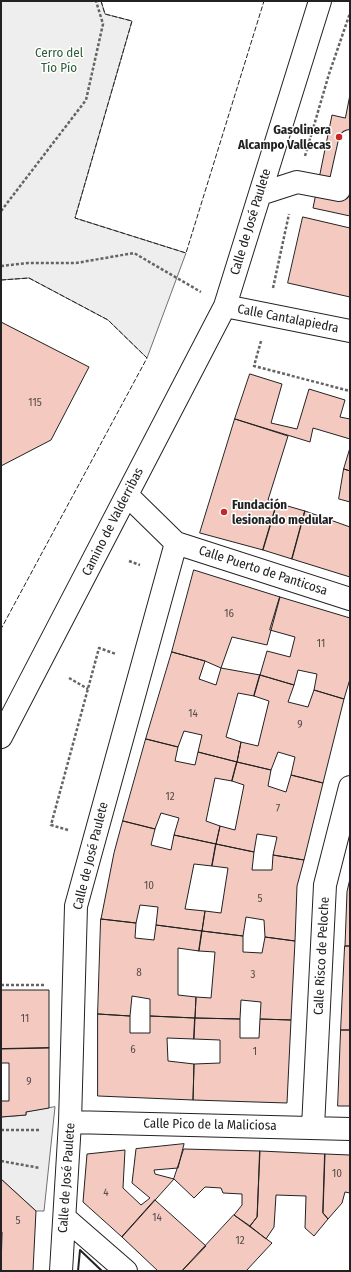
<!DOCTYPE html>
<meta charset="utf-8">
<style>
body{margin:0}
#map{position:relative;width:351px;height:1272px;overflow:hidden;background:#fff;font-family:"Fira Sans Condensed",sans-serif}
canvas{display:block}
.frame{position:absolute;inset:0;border:2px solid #222;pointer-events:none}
</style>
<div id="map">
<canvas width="351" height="1272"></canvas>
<div class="frame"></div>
</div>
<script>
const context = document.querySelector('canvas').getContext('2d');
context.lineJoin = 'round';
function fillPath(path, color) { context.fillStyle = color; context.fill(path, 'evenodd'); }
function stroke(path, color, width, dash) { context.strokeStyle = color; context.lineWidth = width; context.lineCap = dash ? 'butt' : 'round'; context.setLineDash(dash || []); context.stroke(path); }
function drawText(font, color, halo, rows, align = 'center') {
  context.font = font + ' "Fira Sans Condensed",sans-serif'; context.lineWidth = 3; context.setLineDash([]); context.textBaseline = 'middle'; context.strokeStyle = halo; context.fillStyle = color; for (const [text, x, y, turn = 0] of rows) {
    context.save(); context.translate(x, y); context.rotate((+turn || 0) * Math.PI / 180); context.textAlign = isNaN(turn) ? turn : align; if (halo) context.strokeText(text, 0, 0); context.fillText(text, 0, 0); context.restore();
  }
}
const green = new Path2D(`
 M 1,1 L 101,1 L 105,14 L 132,21 L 75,218 L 186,253 L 147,358 L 108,320 L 29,278 L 1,280 Z`);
const parking = new Path2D(`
 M 55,1107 L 44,1211 L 36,1211 L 1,1179 L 1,1117 L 26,1115 L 26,1112 Z`);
const building = new Path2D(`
 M 350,95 L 350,216 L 313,208 L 332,115 L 345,118 Z
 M 303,217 L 350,228 L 350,297 L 288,283 Z
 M 1,322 L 89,367 L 51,440 L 1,466 Z
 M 250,374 L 282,384 L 271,423 L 297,429 L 309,389 L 345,400 L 340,417 L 350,419 L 350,439 L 313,428 L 310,442 L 235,419 Z
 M 235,419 L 288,436 L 268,500 L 277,503 L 263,550 L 200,533 Z
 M 350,448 L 350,471 L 344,469 Z
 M 344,469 L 350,471 L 350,502 L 339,499 Z
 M 277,503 L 305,511 L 292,559 L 263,550 Z
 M 305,511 L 350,527 L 350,577 L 292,559 Z
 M 194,570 L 280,597 L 267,645 L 232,637 L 221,668 L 205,661 L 172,652 Z
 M 280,597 L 350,618 L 350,679 L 344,699 L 314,690 L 317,674 L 298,670 L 294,685 L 260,675 L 267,651 L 290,657 L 295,637 L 270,630 Z
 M 172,652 L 205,661 L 199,679 L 216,685 L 221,668 L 260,675 L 254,696 L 238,693 L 226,737 L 241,742 L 237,762 L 198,752 L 202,735 L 184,731 L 178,747 L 146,739 Z
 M 260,675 L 294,685 L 288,702 L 308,707 L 314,690 L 344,699 L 323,783 L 291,775 L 295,757 L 278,752 L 271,770 L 237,762 L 241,742 L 258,746 L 269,701 L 254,696 Z
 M 146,739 L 178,747 L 175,761 L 195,765 L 198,752 L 237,762 L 232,781 L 215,778 L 206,821 L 220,826 L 216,844 L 174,835 L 179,818 L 161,813 L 155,829 L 123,821 Z
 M 237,762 L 271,770 L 268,786 L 286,792 L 291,775 L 323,783 L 304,860 L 273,855 L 277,837 L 257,834 L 254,852 L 216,844 L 220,826 L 235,830 L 244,785 L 232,781 Z
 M 123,821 L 155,829 L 151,845 L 171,850 L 174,835 L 216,844 L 212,866 L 194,864 L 185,909 L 205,911 L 202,931 L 156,925 L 158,907 L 140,905 L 136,923 L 101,919 L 114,853 Z
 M 216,844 L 254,852 L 252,870 L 272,870 L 273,855 L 304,860 L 297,886 L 295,941 L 265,937 L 264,920 L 246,917 L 243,936 L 202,931 L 205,911 L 221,913 L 228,868 L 212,866 Z
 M 350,879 L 350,946 L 345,946 L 347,892 Z
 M 101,919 L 136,923 L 135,938 L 154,940 L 156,925 L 202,931 L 199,951 L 178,948 L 178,995 L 196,997 L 195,1018 L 150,1016 L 150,999 L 132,996 L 130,1016 L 98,1014 Z
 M 202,931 L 243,936 L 243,952 L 262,953 L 265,937 L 295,941 L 291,1020 L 260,1019 L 261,1002 L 241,1000 L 240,1019 L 195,1018 L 196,997 L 211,998 L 215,952 L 199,951 Z
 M 345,946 L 350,946 L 350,1030 L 341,1030 Z
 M 1,990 L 49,990 L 49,1048 L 1,1049 Z
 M 98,1014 L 130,1016 L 130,1033 L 150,1033 L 150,1016 L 195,1018 L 194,1039 L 167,1038 L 168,1061 L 194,1064 L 193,1100 L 98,1096 Z
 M 195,1018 L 240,1019 L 240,1038 L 259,1038 L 260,1019 L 291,1020 L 287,1103 L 193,1100 L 194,1064 L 220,1063 L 220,1040 L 194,1039 Z
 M 341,1030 L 350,1030 L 350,1106 L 338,1106 Z
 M 49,1048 L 49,1108 L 26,1112 L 26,1115 L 1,1117 L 1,1101 L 9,1101 L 9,1063 L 1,1063 L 1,1049 Z
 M 184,1144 L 178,1168 L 154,1170 L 155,1174 L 174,1179 L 122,1237 L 83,1202 L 87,1154 L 125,1150 L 123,1188 L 141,1205 L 150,1198 L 132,1183 L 136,1149 Z
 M 184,1149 L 260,1151 L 257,1217 L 250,1226 L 234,1215 L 242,1205 L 242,1194 L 223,1193 L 221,1188 L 205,1187 L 194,1198 L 174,1179 Z
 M 260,1151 L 325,1154 L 323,1213 L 328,1219 L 314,1236 L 305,1228 L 306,1196 L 276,1195 L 274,1227 L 266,1239 L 250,1226 L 257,1217 Z
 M 325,1154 L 350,1155 L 350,1193 L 345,1192 L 342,1203 L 328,1219 L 323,1213 Z
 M 1,1179 L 36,1211 L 33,1271 L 1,1271 L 2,1232 L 1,1231 Z
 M 155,1200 L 206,1246 L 182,1271 L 158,1271 L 122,1237 Z
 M 234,1215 L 272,1243 L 246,1271 L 182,1271 Z`);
const path = new Path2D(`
 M 305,156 L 329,74 L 350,13
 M 1,211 L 86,100 L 103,24 L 96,1
 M 1,266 L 28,263 L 76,263 L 134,253 L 201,292
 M 273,288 L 289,214
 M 261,341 L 254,366 L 350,391
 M 129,561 L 140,565
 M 69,678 L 88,689
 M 68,830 L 51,825 L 99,648 L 116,654
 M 1,985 L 46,985
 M 1,1130 L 41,1130
 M 1,1161 L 40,1168`);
const minor = new Path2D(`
 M 260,194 L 297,182 L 339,190 L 350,141
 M 225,306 L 350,331
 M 127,495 L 176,543 L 350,599
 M 1,737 L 225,306 L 320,1
 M 70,1122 L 350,1129
 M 313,1127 L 325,885 L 350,787
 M 65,1218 L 126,1271
 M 61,1271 L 70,1122 L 76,906 L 176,543`);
const fence = new Path2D(`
 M 101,1 L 105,14 L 132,21 L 75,218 L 186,253 L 264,1
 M 1,280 L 29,278 L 108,320 L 147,358 L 1,629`);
const wall = new Path2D(`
 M 78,1271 L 80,1250 L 102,1271`);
const markers = [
 [339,137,4,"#c62828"],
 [224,512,4,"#c62828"]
];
const numberNames = [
 ["115",35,403],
 ["16",229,614],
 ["11",321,644],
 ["14",193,714],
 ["9",300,725],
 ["12",170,797],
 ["7",278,809],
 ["10",149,886],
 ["5",260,899],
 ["8",139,973],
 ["3",253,975],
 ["11",25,1019],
 ["6",133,1050],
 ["1",255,1052],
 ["9",29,1082],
 ["10",337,1174],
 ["4",106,1193],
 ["14",157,1218],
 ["5",18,1221],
 ["12",240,1241]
];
const parkNames = [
 ["Cerro del",59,53],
 ["Tío Pío",59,68]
];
const poiNames = [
 ["Gasolinera",331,130],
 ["Alcampo Vallecas",331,145],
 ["Fundación",232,505,"left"],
 ["lesionado medular",232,520,"left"]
];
const streetNames = [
 ["Calle de José Paulete",251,222,-73],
 ["Calle Cantalapiedra",288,319,11],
 ["Camino de Valderribas",113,522,-63],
 ["Calle Puerto de Panticosa",263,571,18],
 ["Calle de José Paulete",91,856,-76],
 ["Calle Risco de Peloche",322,956,-87],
 ["Calle Pico de la Maliciosa",210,1125,1],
 ["Calle de José Paulete",67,1178,-86]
];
fillPath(green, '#eee');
stroke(green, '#6f6f6f', 1);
fillPath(parking, '#ededed');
stroke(parking, '#6f6f6f', 1);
fillPath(building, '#f3c9c0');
stroke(building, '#222', 1);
stroke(minor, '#222', 24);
stroke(path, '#646464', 2.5, [3, 2]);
stroke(minor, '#fff', 22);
stroke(fence, '#222', 1, [5, 2]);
stroke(wall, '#222', 2);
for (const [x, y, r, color] of markers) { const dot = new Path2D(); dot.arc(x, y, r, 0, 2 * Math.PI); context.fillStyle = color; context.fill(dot); stroke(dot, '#fff', 1.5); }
drawText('11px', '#564c4a', null, numberNames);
drawText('13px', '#2f5e38', '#fff', parkNames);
drawText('bold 13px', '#222', '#fff', poiNames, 'right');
drawText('13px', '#222', '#fff', streetNames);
</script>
